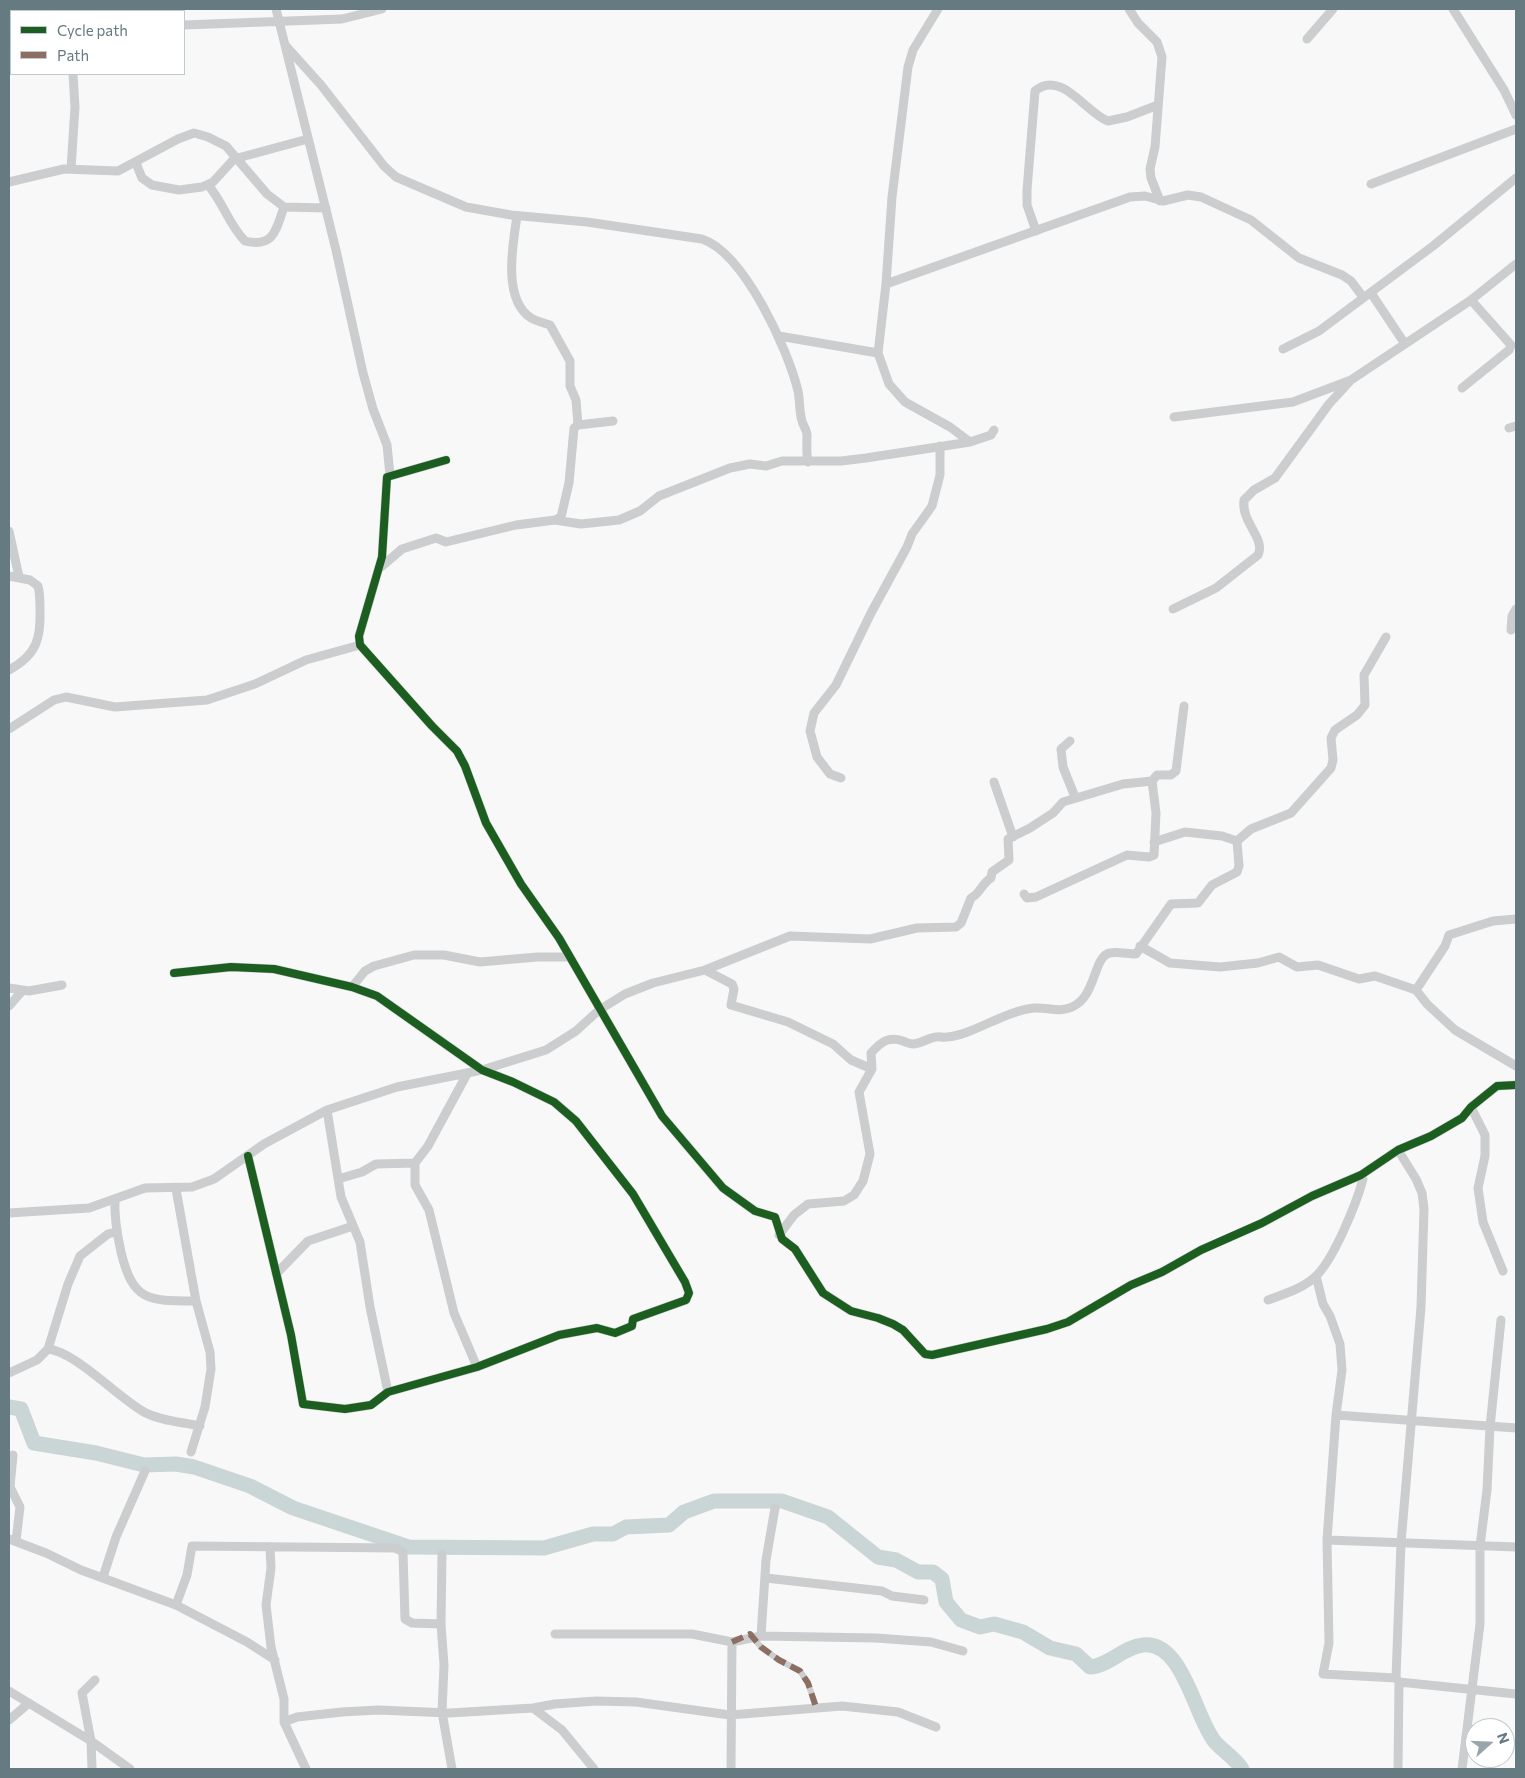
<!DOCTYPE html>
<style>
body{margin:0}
#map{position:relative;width:1525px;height:1778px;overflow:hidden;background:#f8f8f8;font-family:Commissioner,sans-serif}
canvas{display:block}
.frame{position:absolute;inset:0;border:10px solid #657a81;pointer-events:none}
.legend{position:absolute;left:10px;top:10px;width:175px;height:65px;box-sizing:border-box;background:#fff;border:1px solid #c1cacd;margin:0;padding:6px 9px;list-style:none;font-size:15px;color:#657a81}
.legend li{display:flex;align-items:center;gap:10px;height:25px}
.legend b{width:25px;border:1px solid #c1cacd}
.north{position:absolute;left:1465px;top:1718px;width:50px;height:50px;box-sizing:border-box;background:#fff;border:1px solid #c1cacd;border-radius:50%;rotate:70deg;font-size:14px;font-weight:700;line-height:20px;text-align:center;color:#657a81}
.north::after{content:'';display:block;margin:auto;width:18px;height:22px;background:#98a6ab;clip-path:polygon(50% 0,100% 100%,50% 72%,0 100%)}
</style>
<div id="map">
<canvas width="1525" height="1778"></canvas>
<div class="frame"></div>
<ul class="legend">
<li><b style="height:6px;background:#1b5e20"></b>Cycle path</li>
<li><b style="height:6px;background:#8d6e63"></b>Path</li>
</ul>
<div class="north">N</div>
</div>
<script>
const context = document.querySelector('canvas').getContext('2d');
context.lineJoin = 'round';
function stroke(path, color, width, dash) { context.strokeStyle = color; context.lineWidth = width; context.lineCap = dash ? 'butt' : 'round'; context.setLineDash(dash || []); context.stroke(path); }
const river = new Path2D(`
 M 9,1407 L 21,1409 L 34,1443 L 96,1453 L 144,1465 L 176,1464 L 194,1467 L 250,1486 L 293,1508 L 409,1547 L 544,1548 L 593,1534 L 613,1534 L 626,1527 L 669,1525 L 684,1512 L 714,1501 L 782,1501 L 828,1517 L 878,1557 L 896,1560 L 918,1572 L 933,1572 L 942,1579 L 946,1602 L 961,1620 L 980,1627 L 994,1624 L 1023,1632 L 1050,1648 L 1076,1654 L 1090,1667 C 1109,1666 1123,1647 1143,1645 C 1183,1640 1195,1718 1215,1742 C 1224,1752 1235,1758 1242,1769`);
const pedestrian = new Path2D(`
 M 751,1635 L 761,1647 L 779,1660 L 800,1671 L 808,1683 L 816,1707`);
const minor = new Path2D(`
 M 276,9 L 336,250 L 363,373 L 373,409 L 387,445 L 390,475
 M 938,9 L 913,50 L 908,67 L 892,197 L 886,284 L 878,353 L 889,384 L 905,402 L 950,427 L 970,442
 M 1129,9 L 1138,23 L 1157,42 L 1162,57 L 1155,147 L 1150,169 L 1151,178 L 1160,201
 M 1453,9 L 1504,90 L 1516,115
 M 40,11 L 41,9
 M 9,21 L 11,21
 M 184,25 L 342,19 L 382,9
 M 1307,39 L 1333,9
 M 285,45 L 321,85 L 384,166 L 396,177 L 466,207 L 511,215 L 587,222 L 702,239 C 744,253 788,349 798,391 C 800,400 799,411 802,421 C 803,426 807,430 807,435 C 807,446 806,451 808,462
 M 9,69 L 11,67
 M 136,163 L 142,178 L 152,185 L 179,190 L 202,187 L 213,182 L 234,159 L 308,139
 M 71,169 L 75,107 L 73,74
 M 9,182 L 64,169 L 118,171 L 178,139 L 194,133 L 208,137 L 226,146 L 267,194 L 284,207 L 326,208
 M 1371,184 L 1516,129
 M 208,185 C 223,202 229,225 245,241 C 274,248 276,230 284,207
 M 517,216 C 513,244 502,299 531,318 C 536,321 544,323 550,325 L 570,361 L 570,386 L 576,400 L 578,425
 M 1036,231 L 1027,205 L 1027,190 L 1035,91 C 1061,69 1086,113 1108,121 L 1127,117 L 1158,105
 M 886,284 L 1130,197 L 1145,196 L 1163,201 L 1188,195 L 1201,197 L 1251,220 L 1299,258 L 1342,275 L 1351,281 L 1363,297
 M 1371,293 L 1405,344
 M 779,336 L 878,353
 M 1283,349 L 1319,331 L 1433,246 L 1516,178
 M 1462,388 L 1509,350 L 1511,345 L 1471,300
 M 1174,417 L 1293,402 L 1351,380
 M 1509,428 L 1516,426
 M 446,460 L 387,477 L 382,557 L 359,636 L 360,645 L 432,726 L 457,751 L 465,766 L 486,823 L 521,884 L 559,938 L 662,1116 L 723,1188 L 755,1211 L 775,1217 L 782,1239 L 795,1249 L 823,1293 L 851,1311 L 878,1318 L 893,1324 L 903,1330 L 925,1354 L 932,1355 L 1047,1329 L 1068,1322 L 1131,1285 L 1162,1272 L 1201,1250 L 1262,1223 L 1312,1196 L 1361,1175 L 1398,1150 L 1431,1136 L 1462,1118 L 1471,1107 L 1497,1086 L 1516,1085
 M 555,520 L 561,517 L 569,483 L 574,428 L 578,425 L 613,421
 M 9,531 L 19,577
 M 381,567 L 402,549 L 436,538 L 446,542 L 516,525 L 555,520 L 581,524 L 619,520 L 640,511 L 659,496 L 730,468 L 750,464 L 766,466 L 782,461 L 841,461 L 866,458 L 970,442 L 991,435 L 994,430
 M 9,576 L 30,580 L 38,586 C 40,593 40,601 40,609 C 41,638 37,655 9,670
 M 1173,609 L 1216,588 L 1258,555 C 1266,538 1241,523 1244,500 L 1254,490 L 1275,478 L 1329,404 L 1351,380 L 1471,300 L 1516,264
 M 1511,630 L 1512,616 L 1516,609
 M 9,729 L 54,700 L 66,697 L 115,707 L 207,700 L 255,684 L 306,660 L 360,645
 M 1070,741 L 1061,749 L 1063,767 L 1075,797
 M 841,778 L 830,774 L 817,757 L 810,731 L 814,713 L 836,685 L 871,613 L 907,547 L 912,534 L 932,506 L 940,475 L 940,446
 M 994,782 L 1013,837
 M 1237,841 L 1251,829 L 1291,813 L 1331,768 L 1333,760 L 1331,738 L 1335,730 L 1357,715 L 1365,705 L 1364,675 L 1386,637
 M 1154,842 L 1185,832 L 1222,836 L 1237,841
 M 1024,894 L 1027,898 L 1036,897 L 1127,855 L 1149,857 L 1154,855 L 1156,813 L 1152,781 L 1157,775 L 1171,775 L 1176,771 L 1184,706
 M 1140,946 L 1170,963 L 1220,967 L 1258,963 L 1279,957 L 1297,967 L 1318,965 L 1359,979 L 1375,976 L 1416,990 L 1427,1004 L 1455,1030 L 1516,1066
 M 705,970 L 732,984 L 734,989 L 731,1005 L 788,1022 L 833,1044 L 851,1060 L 872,1069
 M 174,973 L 231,967 L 274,969 L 352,987 L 377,996 L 482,1070 L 513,1082 L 554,1102 L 576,1121 L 633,1194 L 685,1282 L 689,1293 L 686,1300 L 633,1319 L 632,1326 L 615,1333 L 597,1328 L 559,1335 L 477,1367 L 388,1392 L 371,1405 L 345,1409 L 303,1404 L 302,1398 L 291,1335 L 248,1156
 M 352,987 L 365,971 L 374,966 L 414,955 L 444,955 L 480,962 L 537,957 L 570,957
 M 9,988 L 29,991 L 62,985
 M 1416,990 L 1445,946 L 1449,935 L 1493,921 L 1516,919
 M 9,1006 L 23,990
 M 467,1074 L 428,1146 L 415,1163 L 415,1185 L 429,1210 L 454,1313 L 477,1367
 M 1471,1107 L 1485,1135 L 1485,1156 L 1478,1188 L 1483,1222 L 1503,1271
 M 327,1110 L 341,1197 L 360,1242 L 370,1307 L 388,1392
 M 1398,1150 L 1416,1179 L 1422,1193 L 1424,1209 L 1421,1307 L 1401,1543 L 1396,1678 L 1399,1682 L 1398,1769
 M 338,1179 L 362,1172 L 376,1164 L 415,1163
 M 176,1189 L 196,1301 L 210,1352 L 211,1369 L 205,1407 L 191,1452
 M 115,1199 C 114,1218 117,1234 121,1252 C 133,1302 149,1301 196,1301
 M 9,1213 L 89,1208 L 145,1188 L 192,1187 L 214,1179 L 264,1144 L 327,1110 L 397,1087 L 482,1070 L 546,1050 L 576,1031 L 599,1010 L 625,994 L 653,983 L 705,970 L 790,936 L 870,939 L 917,928 L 956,927 L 961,923 L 971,898 C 980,894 982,883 991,878 L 992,872 L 1009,860 L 1008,839 L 1030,828 L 1053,813 L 1063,802 L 1123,784 L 1152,781
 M 779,1235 L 794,1215 L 808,1204 L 844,1201 L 854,1195 L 863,1181 L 870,1154 L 859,1092 L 872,1069 L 871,1053 C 881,1042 888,1036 903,1041 C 907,1043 910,1044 914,1044 C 922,1043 928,1038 936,1037 C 939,1036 943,1038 947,1037 C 973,1035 1004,1011 1034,1008 C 1047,1007 1060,1013 1072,1007 C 1097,996 1093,956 1110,953 C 1117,951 1128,954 1136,954 L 1171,904 L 1198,903 L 1212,885 L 1237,872 L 1239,866 L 1237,841
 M 276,1274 L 308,1241 L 353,1226
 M 1316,1276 L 1323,1304 L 1330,1316 L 1340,1344 L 1342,1370 L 1336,1415 L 1327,1540 L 1329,1643 L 1323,1674 L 1396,1678
 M 1268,1300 C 1284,1294 1304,1288 1316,1276 C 1334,1259 1357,1202 1363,1179 L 1361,1175
 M 48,1349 C 76,1352 117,1397 144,1412 C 161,1421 182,1422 200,1426
 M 9,1373 L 37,1360 L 48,1349 L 68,1284 L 80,1256 L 108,1234 L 116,1232
 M 1336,1415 L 1516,1428
 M 13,1455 L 10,1487 L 20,1507 L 16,1541
 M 9,1539 L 46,1553 L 81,1570 L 176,1605 L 247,1642 L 275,1660
 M 1327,1540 L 1516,1547
 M 270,1547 L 271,1568 L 266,1605 L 271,1647 L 284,1699 L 284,1722 L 306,1769
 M 442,1554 L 441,1624 L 444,1665 L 442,1712 L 452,1769
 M 103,1577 L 116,1537 L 145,1471
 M 766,1578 L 882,1591 L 892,1596 L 924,1600
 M 176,1605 L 187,1575 L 192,1546 L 395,1548 L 403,1552 L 405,1619 L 412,1623 L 441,1624
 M 555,1634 L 692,1634 L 732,1642 L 761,1636 L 876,1638 L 931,1642 L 963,1651
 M 761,1636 L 766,1560 L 775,1508
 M 1399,1682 L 1516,1694
 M 9,1691 L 91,1741 L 130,1769
 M 533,1708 L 562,1730 L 594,1769
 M 9,1720 L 29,1703
 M 284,1722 L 297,1717 L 342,1712 L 378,1710 L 450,1713 L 533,1708 L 555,1704 L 596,1701 L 636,1702 L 730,1715 L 842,1706 L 898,1712 L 936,1727
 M 92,1769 L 91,1741 L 82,1693 L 95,1680
 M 731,1769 L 732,1642
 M 1462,1769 L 1480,1624 L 1480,1546 L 1487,1490 L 1490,1427 L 1501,1320`);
const quiet = new Path2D(`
 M 732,1642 L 750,1634 L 761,1647 L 779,1660 L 800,1671 L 808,1683 L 816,1707`);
const cycleway = new Path2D(`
 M 446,460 L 387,477 L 382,557 L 359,636 L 360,645 L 432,726 L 457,751 L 465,766 L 486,823 L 521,884 L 559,938 L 662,1116 L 723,1188 L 755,1211 L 775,1217 L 782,1239 L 795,1249 L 823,1293 L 851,1311 L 878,1318 L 893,1324 L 903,1330 L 925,1354 L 932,1355 L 1047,1329 L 1068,1322 L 1131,1285 L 1162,1272 L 1201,1250 L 1262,1223 L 1312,1196 L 1361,1175 L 1398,1150 L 1431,1136 L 1462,1118 L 1471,1107 L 1497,1086 L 1516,1085
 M 174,973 L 231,967 L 274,969 L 352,987 L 377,996 L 482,1070 L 513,1082 L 554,1102 L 576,1121 L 633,1194 L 685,1282 L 689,1293 L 686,1300 L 633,1319 L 632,1326 L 615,1333 L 597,1328 L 559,1335 L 477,1367 L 388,1392 L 371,1405 L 345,1409 L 303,1404 L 302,1398 L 291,1335 L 248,1156`);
stroke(river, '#cad5d6', 15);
stroke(pedestrian, '#cbcdce', 6);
stroke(minor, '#cbcdce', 9);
stroke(quiet, '#8d6e63', 6, [12, 6]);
stroke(cycleway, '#1b5e20', 8);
</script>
